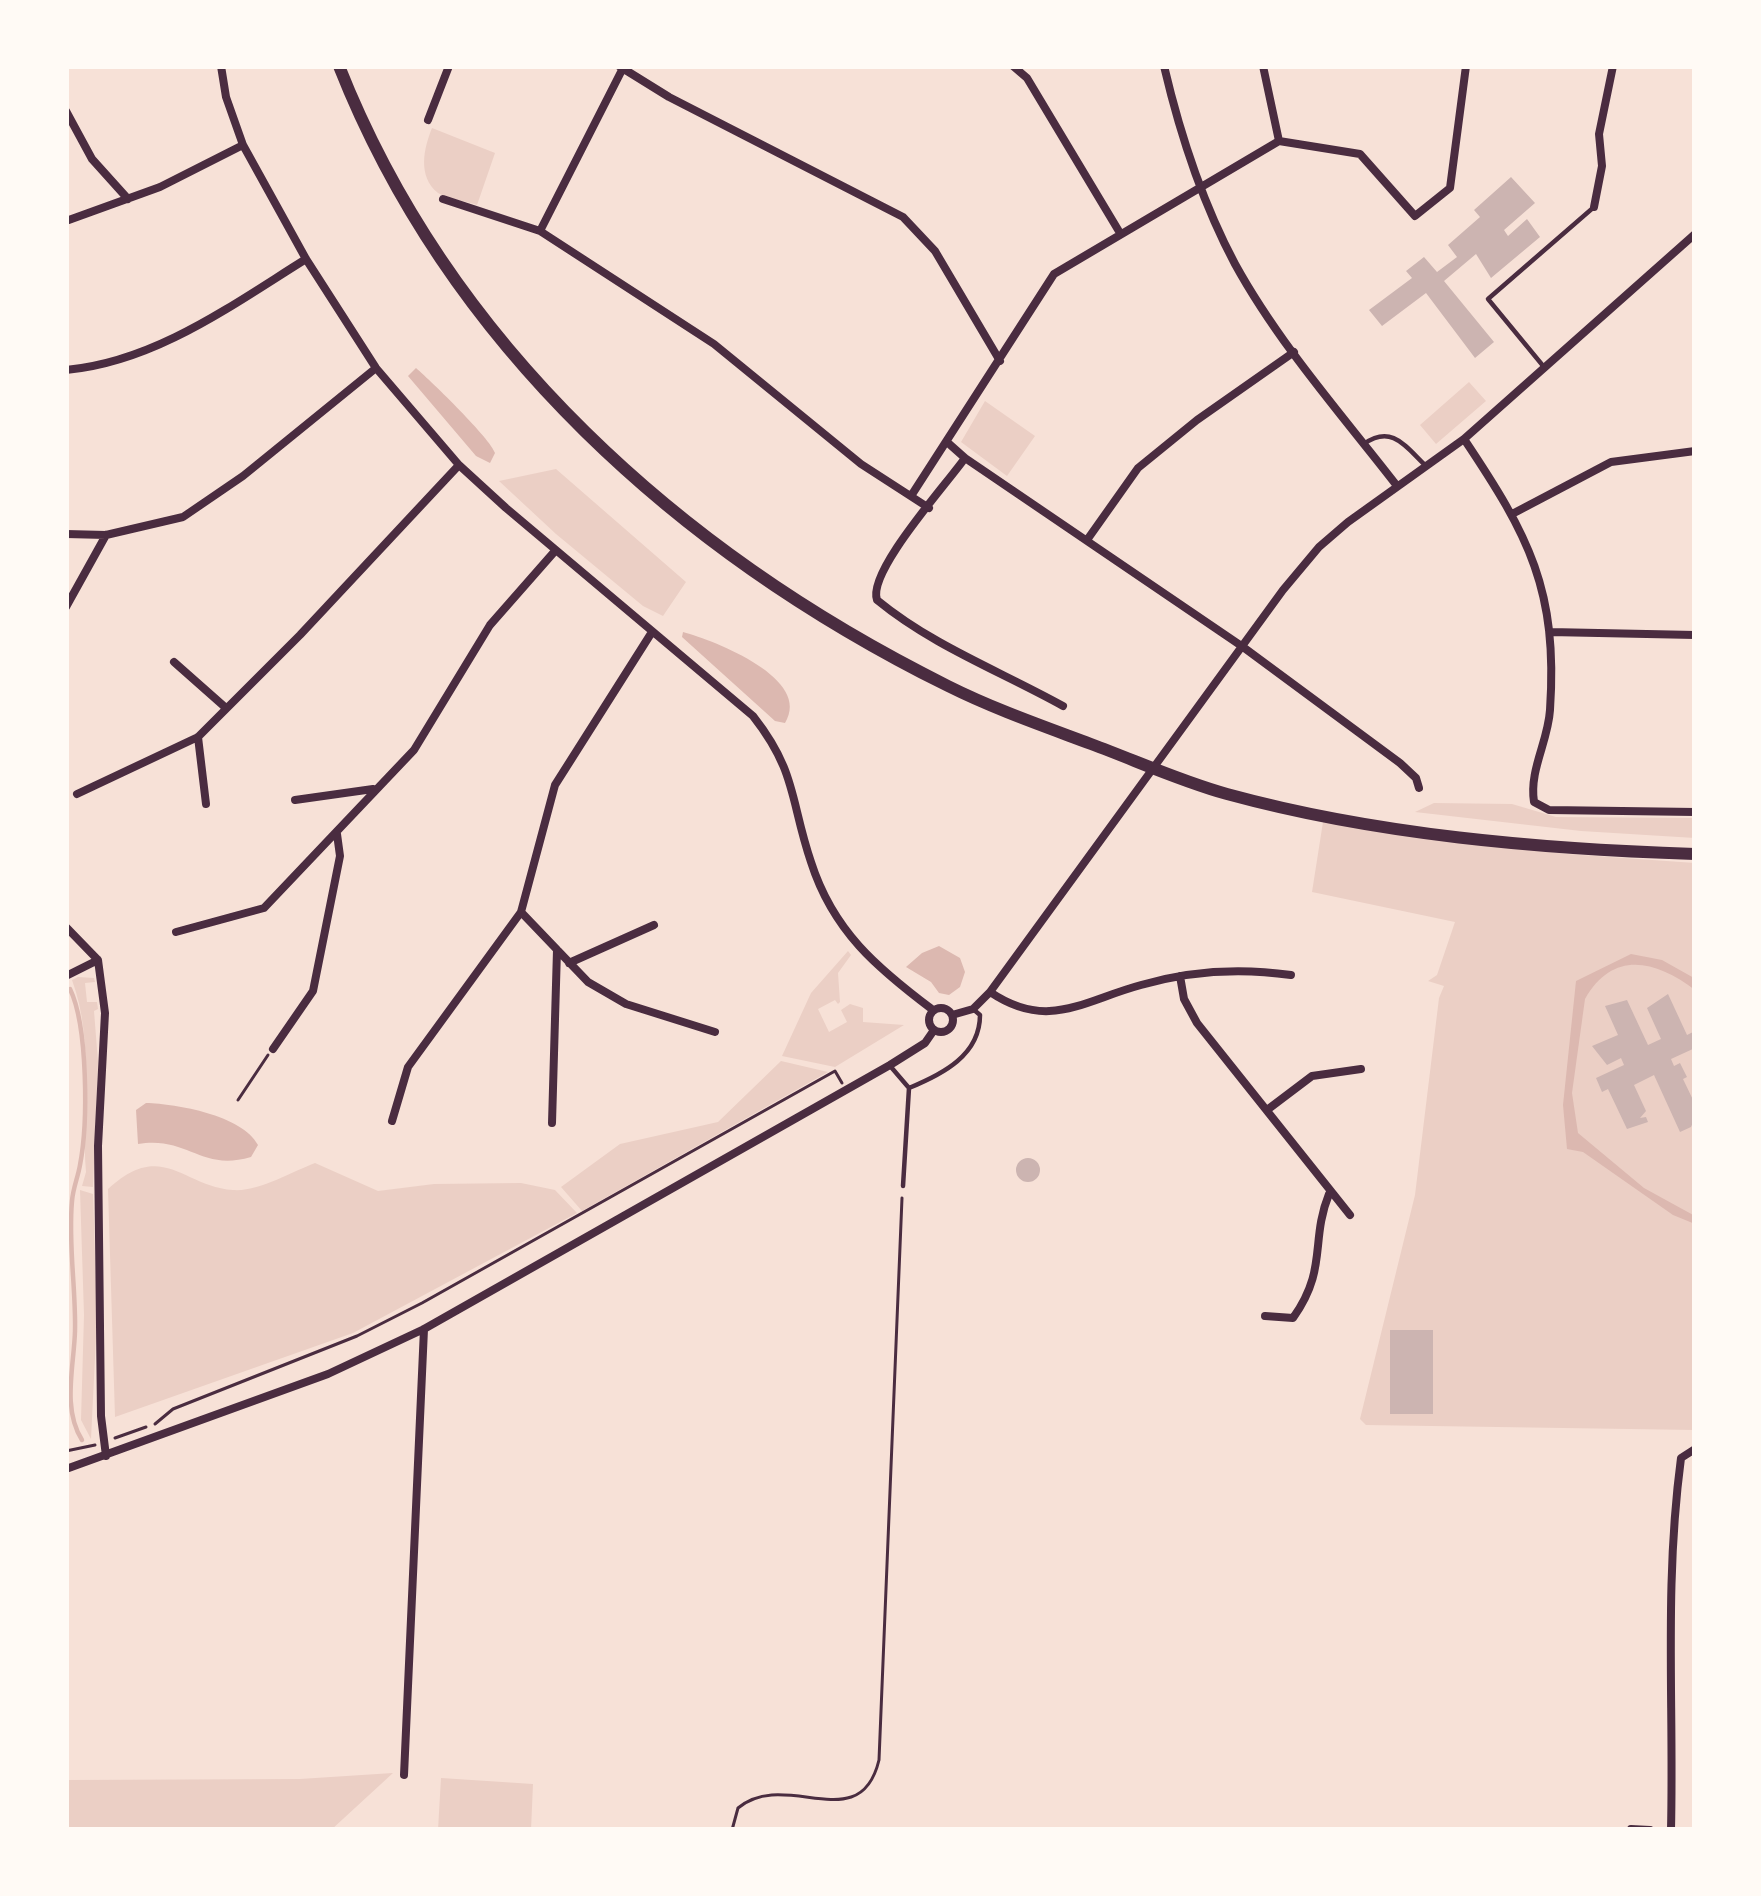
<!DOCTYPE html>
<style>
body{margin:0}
#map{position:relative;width:1761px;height:1896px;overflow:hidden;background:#f7e1d7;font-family:"Times New Roman",serif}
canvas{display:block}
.frame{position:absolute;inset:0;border:69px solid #fffaf5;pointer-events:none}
</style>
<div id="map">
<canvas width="1761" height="1896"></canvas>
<div class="frame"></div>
</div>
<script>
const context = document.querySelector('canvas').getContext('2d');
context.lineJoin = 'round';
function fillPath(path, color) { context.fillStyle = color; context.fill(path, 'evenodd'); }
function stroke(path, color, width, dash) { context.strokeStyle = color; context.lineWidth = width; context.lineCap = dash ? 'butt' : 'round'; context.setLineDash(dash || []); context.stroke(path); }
const green = new Path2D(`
 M 432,128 L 495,153 L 477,205 C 466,201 447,199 438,193 C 417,176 424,148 432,128 Z
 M 1469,382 L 1486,401 L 1436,444 L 1420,425 Z
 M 985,401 L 1035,436 L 1007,476 L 961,442 Z
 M 556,469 L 686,582 L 663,616 L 643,606 L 556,534 L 499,481 Z
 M 1434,803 L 1512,804 L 1556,817 L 1695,818 L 1695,838 L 1581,831 L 1415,812 Z
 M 1323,822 L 1567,854 L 1695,863 L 1695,1430 L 1366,1425 L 1360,1419 L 1415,1195 L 1439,998 L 1444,986 L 1428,981 L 1437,975 L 1455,922 L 1312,892 Z
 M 848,951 L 851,955 L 838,973 L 840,1002 L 838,1004 L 835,1000 L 818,1009 L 829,1032 L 847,1022 L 841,1010 L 850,1004 L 863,1008 L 863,1022 L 904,1025 L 835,1067 L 782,1056 L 811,993 Z
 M 78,977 L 94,978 L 95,982 L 85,983 L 87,1002 L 97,1002 L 98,1009 L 94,1011 L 98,1062 L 93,1187 L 82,1186 L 86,1172 C 81,1108 95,1042 72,980 Z
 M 781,1061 L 828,1072 L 582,1211 L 561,1187 L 620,1144 L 718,1122 Z
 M 315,1163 L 378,1191 L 434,1184 L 521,1183 L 555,1190 L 577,1213 L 353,1333 L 115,1417 L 108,1189 C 162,1139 182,1186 233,1190 C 259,1192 291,1172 315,1163 Z
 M 80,1190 L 93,1194 L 97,1317 L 91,1439 L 81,1420 L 84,1315 Z
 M 393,1773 L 331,1830 L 66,1830 L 66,1780 L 300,1779 Z
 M 441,1778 L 533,1784 L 531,1830 L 438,1830 Z`);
const water = new Path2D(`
 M 416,368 C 432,382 491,439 495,453 L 490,463 L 476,456 L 408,376 Z
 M 683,632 C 716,641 813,679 785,723 L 775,721 L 682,637 Z
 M 939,946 L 960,958 L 965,972 L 960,987 L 949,995 L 939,993 L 931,982 L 906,967 L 922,953 Z
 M 1631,954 L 1662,960 L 1694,978 L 1695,990 C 1655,960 1613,950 1585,999 L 1572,1093 L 1578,1133 L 1644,1188 L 1695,1216 L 1695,1224 L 1673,1215 L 1583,1152 L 1567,1149 L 1563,1105 L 1576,981 Z
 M 146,1103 C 177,1104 242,1115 258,1145 L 251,1157 C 200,1172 189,1136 138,1144 L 136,1110 Z`);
const stream = new Path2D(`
 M 70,989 C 88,1026 88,1124 80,1165 C 78,1177 73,1188 72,1201 C 68,1244 76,1288 75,1331 C 74,1367 62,1408 82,1440`);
const building = new Path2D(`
 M 1511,177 L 1535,203 L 1504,230 L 1508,236 L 1527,219 L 1540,237 L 1491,278 L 1476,254 L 1444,281 L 1494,342 L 1475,358 L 1426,293 L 1382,326 L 1369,310 L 1412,278 L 1406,271 L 1424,257 L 1437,272 L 1457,257 L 1448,245 L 1480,217 L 1474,210 Z
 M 1668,994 L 1687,1035 L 1693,1032 L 1695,1036 L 1695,1048 L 1671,1059 L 1674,1066 L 1680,1063 L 1687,1077 L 1683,1079 L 1695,1104 L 1695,1118 L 1691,1127 L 1680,1132 L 1654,1075 L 1634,1085 L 1646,1111 L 1640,1118 L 1646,1117 L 1648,1122 L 1627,1129 L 1608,1089 L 1602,1092 L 1596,1078 L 1624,1065 L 1621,1058 L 1607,1065 L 1592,1046 L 1618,1035 L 1605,1006 L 1627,1000 L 1648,1045 L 1661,1039 L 1647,1008 Z
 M1016 1170a12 12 0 1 1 24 0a12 12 0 1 1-24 0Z
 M 1390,1330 L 1433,1330 L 1433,1414 L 1390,1414 Z`);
const path = new Path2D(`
 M 238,1100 L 268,1055
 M 155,1424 L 173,1409 L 357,1336 L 422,1303 L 835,1071 L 842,1083
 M 115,1438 L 146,1427
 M 66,1451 L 95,1445
 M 732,1830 L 738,1808 C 786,1768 860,1839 879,1760 L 902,1198`);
const service = new Path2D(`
 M 1544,367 L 1488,299 L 1594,207
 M 1364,444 C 1392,424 1406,447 1426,466
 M 891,1067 L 909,1088 L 903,1186
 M 909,1088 C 943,1074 980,1055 980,1015 L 973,1009`);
const minor = new Path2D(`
 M 221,66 L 226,97 L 243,145 L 306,259 L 376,368 L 459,465 L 506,508 L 753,716 C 797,772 790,800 811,862 C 833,931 877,968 933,1010
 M 619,66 L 669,97 L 903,217 L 935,251 L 1000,361
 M 1013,66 L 1027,78 L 1120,233
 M 1164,66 C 1180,134 1202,202 1235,264 C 1279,344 1342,415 1397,486
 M 1263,66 L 1279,141
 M 66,111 L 92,159 L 128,199
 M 428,120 L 449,66
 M 1279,141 L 1360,154 L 1415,216 L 1450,188 L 1466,66
 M 443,199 L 540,231 L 714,344 L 861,464 L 929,508
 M 1594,207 L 1602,166 L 1599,134 L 1613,66
 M 66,221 L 160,187 L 243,145
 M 540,231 L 624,66
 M 66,370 C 155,362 232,305 306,259
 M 1464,439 C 1529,536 1558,590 1550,710 C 1548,742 1529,770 1534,802 L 1549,810 L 1695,812
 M 947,442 L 965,458 C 946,485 867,572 877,600 C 933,646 1000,671 1063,706
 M 965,458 L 1243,647 L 1400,763 L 1416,778 L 1419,788
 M 911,496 L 1054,274 L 1279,141
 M 1514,513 L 1611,462 L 1695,451
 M 66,534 L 106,535 L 183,517 L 243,476 L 376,368
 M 1087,540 L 1138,468 L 1197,420 L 1294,352
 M 66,607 L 106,535
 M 1550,632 L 1695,635
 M 174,662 L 226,708
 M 198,737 L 206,804
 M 77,794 L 198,737 L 300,635 L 459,465
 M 295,800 L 373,789
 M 521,912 L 588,982 L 626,1004 L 715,1032
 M 66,927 L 98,960 L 105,1013 L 98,1146 L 101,1416 L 106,1456
 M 176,932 L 264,908 L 414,750 L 490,625 L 555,551
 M 569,963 L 654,925
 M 66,976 L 98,960
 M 1180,976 L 1184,999 L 1197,1023 L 1350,1215
 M 990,992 C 1048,1031 1082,1001 1141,985 C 1189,971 1242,968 1291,975
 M929 1020a12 12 0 1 1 24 0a12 12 0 1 1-24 0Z
 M 952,1015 L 973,1009 L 990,992 L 1283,590 L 1319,547 L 1348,522 L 1464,439 L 1695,234
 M 273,1049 L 313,991 L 340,856 L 337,834
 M 1267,1110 L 1312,1076 L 1361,1069
 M 392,1121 L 408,1067 L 521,912 L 555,785 L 652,632
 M 552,1123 L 557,950
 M 1265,1316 L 1293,1318 C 1328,1269 1310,1241 1329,1194
 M 66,1469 L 328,1374 L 424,1329 L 890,1065 L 925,1043 L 934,1030
 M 404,1775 L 424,1329
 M 1631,1829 L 1650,1830
 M 1671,1830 C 1674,1703 1664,1586 1681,1458 L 1695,1449`);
const primary = new Path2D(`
 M 339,66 C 450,347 682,554 948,686 C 994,709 1043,726 1091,744 C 1137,761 1180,781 1227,794 C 1377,835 1540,849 1695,854`);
fillPath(green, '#ebcfc5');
fillPath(water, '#dcb8b0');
stroke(stream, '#dcb8b0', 4.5);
fillPath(building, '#ccb4b1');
stroke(path, '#4a2c40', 3);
stroke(service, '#4a2c40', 4.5);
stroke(minor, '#4a2c40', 8);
stroke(primary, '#4a2c40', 12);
</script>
